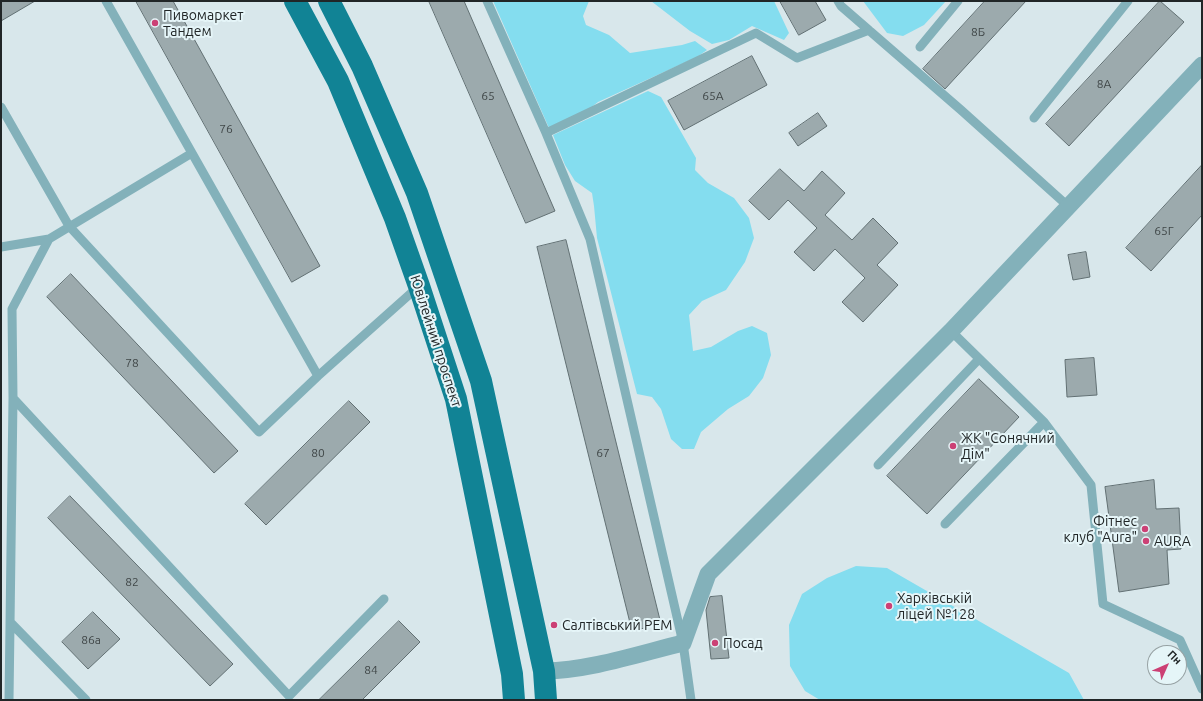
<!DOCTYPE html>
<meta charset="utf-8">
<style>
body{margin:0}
#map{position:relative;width:1203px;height:701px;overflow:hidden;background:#d8e7eb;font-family:Ubuntu,sans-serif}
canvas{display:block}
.frame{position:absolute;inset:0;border:2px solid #212627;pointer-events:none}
.north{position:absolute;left:1147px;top:645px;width:40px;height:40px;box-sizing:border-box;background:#e5f5f8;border:1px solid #97a2a4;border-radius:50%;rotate:45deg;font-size:11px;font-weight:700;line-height:16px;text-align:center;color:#212627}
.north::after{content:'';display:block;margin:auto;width:14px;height:18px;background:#cc4075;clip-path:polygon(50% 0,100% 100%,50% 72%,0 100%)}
</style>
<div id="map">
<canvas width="1203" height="701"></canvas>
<div class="frame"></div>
<div class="north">Пн</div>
</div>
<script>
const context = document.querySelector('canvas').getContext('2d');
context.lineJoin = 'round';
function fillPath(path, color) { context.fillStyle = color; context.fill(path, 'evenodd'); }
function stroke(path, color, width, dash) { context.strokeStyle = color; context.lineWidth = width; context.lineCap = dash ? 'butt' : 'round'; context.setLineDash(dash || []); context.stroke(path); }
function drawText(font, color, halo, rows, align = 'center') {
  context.font = font + ' Ubuntu,sans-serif'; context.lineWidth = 4; context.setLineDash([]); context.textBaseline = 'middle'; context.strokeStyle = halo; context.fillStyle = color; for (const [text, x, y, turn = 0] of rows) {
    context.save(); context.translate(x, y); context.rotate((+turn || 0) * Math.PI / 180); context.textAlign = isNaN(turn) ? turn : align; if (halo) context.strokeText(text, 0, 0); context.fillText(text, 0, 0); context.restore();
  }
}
const green = new Path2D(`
 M 493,1 L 589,1 L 583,16 L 586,25 L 609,35 L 630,53 L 682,45 L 695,41 L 707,50 L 697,57 L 598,102 L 588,110 L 549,128 Z
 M 651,1 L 774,1 L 789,33 L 784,40 L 752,26 L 729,40 L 712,44 L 690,31 Z
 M 863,1 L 946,1 L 924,25 L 903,36 L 887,33 Z
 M 648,91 L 661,97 L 696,158 L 695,170 L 708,183 L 734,198 L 749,218 L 754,238 L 745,262 L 726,290 L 702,301 L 689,315 L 693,351 L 711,347 L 738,331 L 752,326 L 767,333 L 771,355 L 763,378 L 749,396 L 728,409 L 701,432 L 694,449 L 682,449 L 671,439 L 661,409 L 652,397 L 637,394 L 597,238 L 594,206 L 592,193 L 575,181 L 565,165 L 553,135 Z
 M 856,566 L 887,568 L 1069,673 L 1084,700 L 820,700 L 805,691 L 790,666 L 789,625 L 802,594 L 827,578 Z`);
const building = new Path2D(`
 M 1,1 L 35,1 L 1,21 Z
 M 136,1 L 173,1 L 320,266 L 292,282 Z
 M 429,1 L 464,1 L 555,211 L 526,223 Z
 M 780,1 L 815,1 L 826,20 L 799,35 Z
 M 985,1 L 1026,1 L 945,89 L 923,69 Z
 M 1160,1 L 1184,22 L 1069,146 L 1046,124 Z
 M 752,56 L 767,85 L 684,130 L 668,101 Z
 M 818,113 L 827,126 L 798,146 L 789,133 Z
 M 1202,165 L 1202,215 L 1151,271 L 1126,248 Z
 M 780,169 L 804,191 L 822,171 L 845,193 L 825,215 L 852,240 L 873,218 L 898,243 L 877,265 L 898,285 L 863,322 L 842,302 L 865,278 L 835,249 L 814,271 L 794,252 L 817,228 L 788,200 L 769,220 L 749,201 Z
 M 566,240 L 661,624 L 632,631 L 537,247 Z
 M 1086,252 L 1090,277 L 1073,280 L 1068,255 Z
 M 71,274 L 238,451 L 214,473 L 47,297 Z
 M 1094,358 L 1097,395 L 1067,397 L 1065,360 Z
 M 979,379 L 1019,417 L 927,514 L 887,476 Z
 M 349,401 L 370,422 L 266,525 L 245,504 Z
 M 1154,480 L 1156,509 L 1179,508 L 1181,549 L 1167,550 L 1169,584 L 1119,592 L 1105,487 Z
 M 70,496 L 233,664 L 210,686 L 48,518 Z
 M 722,596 L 729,658 L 711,659 L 706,610 L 710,597 Z
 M 93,612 L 120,639 L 88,669 L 62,642 Z
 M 399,621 L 420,642 L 362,700 L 319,700 Z`);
const service = new Path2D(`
 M 106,1 L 318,376 L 419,286
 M 487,1 L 546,133 L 590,239 L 683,643 L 691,700
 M 838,1 L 841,6 L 961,110 L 1069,207
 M 920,47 L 958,1
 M 1,107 L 69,226 L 259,432 L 318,376
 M 1034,118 L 1128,1
 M 546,133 L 756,33 L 797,58 L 869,30
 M 1,247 L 49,239
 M 951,331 L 1044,422 L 1091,485 L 1103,604 L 1180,640 L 1202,689
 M 13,398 L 289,696 L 384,599
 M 878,465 L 979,359
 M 945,524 L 1044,422
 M 10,622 L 86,700
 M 9,700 L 13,398 L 12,309 L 49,239 L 192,153`);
const minor = new Path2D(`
 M 544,671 C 591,670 638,654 683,643 L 708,574 L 951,331 L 1202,65`);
const primary = new Path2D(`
 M 295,1 L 338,81 L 395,218 L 419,286 L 456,399 L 512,674 L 514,700
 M 329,1 L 362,66 L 417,193 L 481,381 L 544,671 L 546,700`);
const markers = [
 [155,23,4,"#cc4075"],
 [953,446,4,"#cc4075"],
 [1145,529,4,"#cc4075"],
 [1146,541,4,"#cc4075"],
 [889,606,4,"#cc4075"],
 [554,625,4,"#cc4075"],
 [715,643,4,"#cc4075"]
];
const numberNames = [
 ["8Б",978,32],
 ["8А",1104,84],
 ["65",488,96],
 ["65А",713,96],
 ["76",226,129],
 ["65Г",1164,231],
 ["78",132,363],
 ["80",318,453],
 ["67",603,453],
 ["82",132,582],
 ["86а",91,640],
 ["84",371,670]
];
const poiNames = [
 ["Пивомаркет",163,15],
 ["Тандем",163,31],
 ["ЖК \"Сонячний",961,438],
 ["Дім\"",961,454],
 ["Фітнес",1137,521,"right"],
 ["клуб \"Aura\"",1137,537,"right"],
 ["AURA",1154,541],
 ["Харківській",897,598],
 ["ліцей №128",897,614],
 ["Салтівський РЕМ",562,625],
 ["Посад",723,643]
];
const streetNames = [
 ["Ювілейний проспект",436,341,72]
];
fillPath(green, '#84ddef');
fillPath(building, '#9caaad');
stroke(building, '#627073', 1);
stroke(service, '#83b1ba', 9);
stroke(minor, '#83b1ba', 17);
stroke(primary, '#118395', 22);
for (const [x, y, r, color] of markers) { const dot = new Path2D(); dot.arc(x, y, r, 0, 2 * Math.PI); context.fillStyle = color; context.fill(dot); stroke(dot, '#e5f5f8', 1.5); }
drawText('12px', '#404748', null, numberNames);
drawText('14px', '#212627', '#e5f5f8', poiNames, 'left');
drawText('14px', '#212627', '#e5f5f8', streetNames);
</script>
